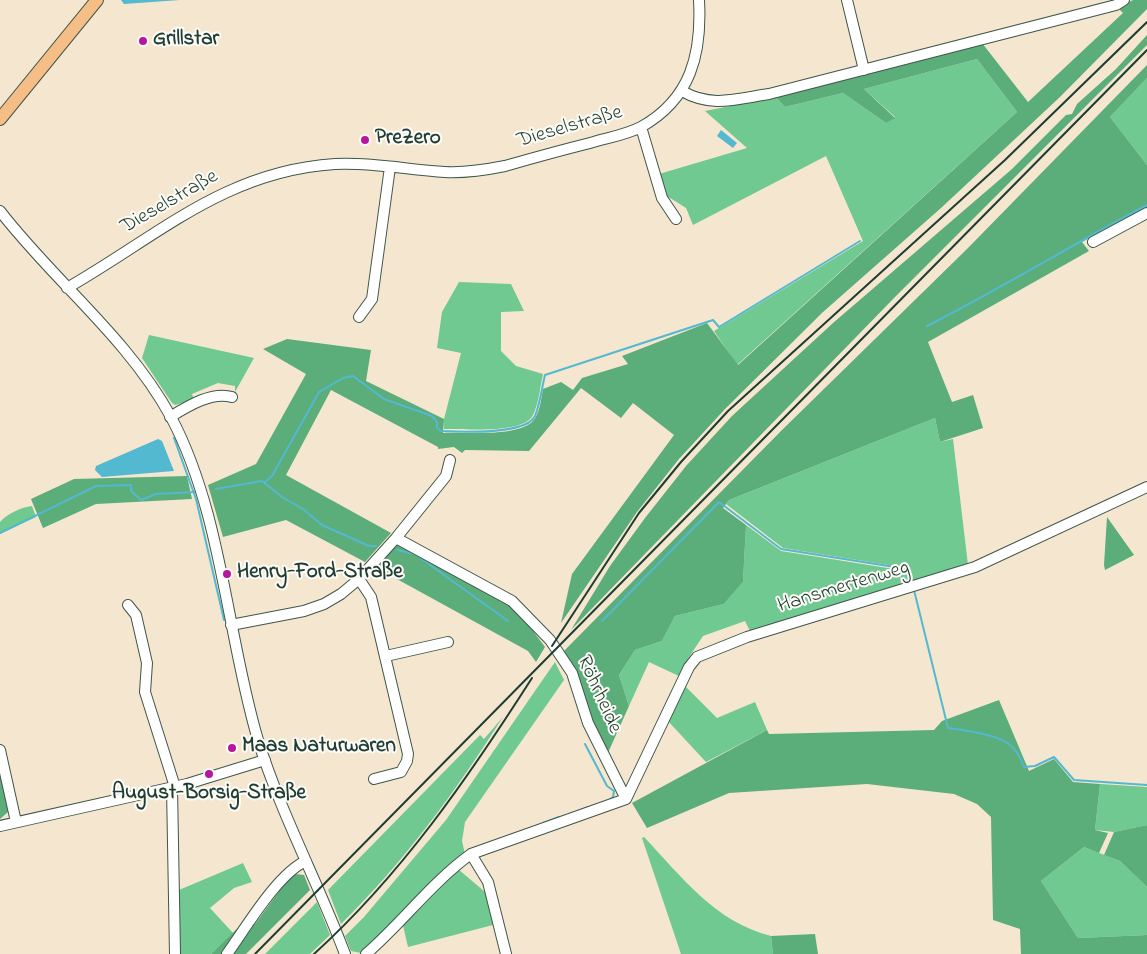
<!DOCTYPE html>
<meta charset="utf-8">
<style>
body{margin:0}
canvas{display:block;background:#f5e6cf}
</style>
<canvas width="1147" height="954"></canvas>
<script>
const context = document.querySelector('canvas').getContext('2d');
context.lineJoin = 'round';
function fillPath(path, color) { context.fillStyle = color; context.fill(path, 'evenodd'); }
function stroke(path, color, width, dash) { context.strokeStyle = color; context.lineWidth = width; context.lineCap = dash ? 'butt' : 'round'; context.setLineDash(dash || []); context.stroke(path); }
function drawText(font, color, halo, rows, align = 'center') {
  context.font = font + ' "Indie Flower",sans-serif'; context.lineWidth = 4; context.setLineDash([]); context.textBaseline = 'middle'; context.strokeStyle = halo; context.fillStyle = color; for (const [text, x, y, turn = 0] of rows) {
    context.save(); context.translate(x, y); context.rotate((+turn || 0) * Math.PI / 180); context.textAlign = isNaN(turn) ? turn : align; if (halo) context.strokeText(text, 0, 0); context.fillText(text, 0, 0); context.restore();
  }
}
const green = new Path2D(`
 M 977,59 L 1017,112 L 737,365 L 714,331 L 863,241 L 826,156 L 693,225 L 686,208 L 667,196 L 659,174 L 747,148 L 705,111 L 776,97 L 785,107 L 843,93 L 886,123 L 895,117 L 864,89 Z
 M 1147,78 L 1147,165 L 1110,117 Z
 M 459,282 L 511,284 L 524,311 L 501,312 L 501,351 L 516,366 L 543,374 C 540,387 539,403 533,415 C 523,435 463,428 444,429 L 444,419 L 461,353 L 437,348 L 442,312 Z
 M 149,335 L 254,358 L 235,392 L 235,386 L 218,383 L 192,394 L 194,400 L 175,405 L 172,403 L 142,358 Z
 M 935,418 L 940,442 L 953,439 L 968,565 L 905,584 L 901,567 L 783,548 L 726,504 L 729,500 Z
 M 32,506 L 36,517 L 0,534 L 0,522 C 7,514 21,507 32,506 Z
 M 746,525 L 781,551 L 900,570 L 901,586 L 751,633 L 745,621 L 703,636 L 687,660 L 681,677 L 649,662 L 629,706 L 619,675 L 635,650 L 662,641 L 675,616 L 724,604 L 743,582 Z
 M 555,662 L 564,680 L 465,822 L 462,841 L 465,854 L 361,953 L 351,951 L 345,936 L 364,917 L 446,820 Z
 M 683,684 L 717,718 L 755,702 L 767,730 L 706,762 L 667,720 Z
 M 503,717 C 456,791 404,862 341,924 L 328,890 L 480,735 L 484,739 Z
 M 1100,784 L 1147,787 L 1147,825 L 1114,832 L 1095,830 Z
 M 644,837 C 682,877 715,922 771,936 L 773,954 L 681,954 L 642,838 Z
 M 1084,847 L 1120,861 L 1147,887 L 1147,935 L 1078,938 L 1041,881 Z
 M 243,863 L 252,882 L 234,888 L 210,908 L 233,933 L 211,954 L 178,954 L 179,890 Z
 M 458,869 L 485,892 L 493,925 L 408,947 L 402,921 Z
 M 317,902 L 330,935 L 310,954 L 265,954 Z`);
const forest = new Path2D(`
 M 1133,0 L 1147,0 L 1147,9 L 1060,97 L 941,208 L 823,312 L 725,409 L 679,459 L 637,512 L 561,623 L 572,574 L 674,435 L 633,403 L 621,418 L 581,388 L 529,451 L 465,450 L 462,453 L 454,447 L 438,449 L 438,447 L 331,390 L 286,475 L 391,533 L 365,562 L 286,520 L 223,537 L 208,485 L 256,464 L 306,374 L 263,349 L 287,339 L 371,350 L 366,381 L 444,419 L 443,433 C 465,432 516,437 532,422 C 540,414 541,399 543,389 L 561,382 L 573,390 L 582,378 L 628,364 L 622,356 L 707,323 L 738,365 L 1017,112 L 977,59 L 864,89 L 895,118 L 886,123 L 843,93 L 785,107 L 776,97 L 982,43 L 1028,102 L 1123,13 L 1118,8 Z
 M 1147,35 L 1147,45 L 895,297 L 571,630 L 610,566 L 645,518 L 686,466 L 732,416 L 833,323 L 1012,169 L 1066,115 L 1072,114 L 1077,104 L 1116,69 Z
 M 1147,65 L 1147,78 L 1110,117 L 1147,165 L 1147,207 L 1082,242 L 1089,251 L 928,342 L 952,402 L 973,395 L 983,428 L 940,442 L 935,418 L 729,500 L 723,508 L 746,525 L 743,582 L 724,604 L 675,616 L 662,641 L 635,650 L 619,675 L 629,706 L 607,755 L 563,652 L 782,430 L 968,248 Z
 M 187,476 L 192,499 L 96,504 L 43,528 L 31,499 L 74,479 Z
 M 1107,517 L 1134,555 L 1105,570 L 1104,565 Z
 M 398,542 L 513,604 L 545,647 L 536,662 L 528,651 L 375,567 Z
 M 999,700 L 1029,771 L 1054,759 L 1073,782 L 1100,784 L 1095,830 L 1108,833 L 1099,853 L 1084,847 L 1041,881 L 1078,938 L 1147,935 L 1147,954 L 1021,954 L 1020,929 L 993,920 L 991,817 L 977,804 L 954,794 L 867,784 L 729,793 L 647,828 L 632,803 L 767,730 L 769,734 L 934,730 L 942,721 Z
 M 0,772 L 8,812 L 0,819 Z
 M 1147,825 L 1147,887 L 1120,861 L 1104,855 L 1114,832 Z
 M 295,874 L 304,875 L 310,890 L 246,954 L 211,954 L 248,918 L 255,924 L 285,883 Z
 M 815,934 L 818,954 L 773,954 L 771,936 Z`);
const water = new Path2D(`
 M 121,0 L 180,0 L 124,4 Z
 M 721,130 L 737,143 L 733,148 L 717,136 Z
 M 158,439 L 162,441 L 174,471 L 102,477 L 95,470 L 96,466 Z`);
const stream = new Path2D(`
 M 927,326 C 1002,288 1073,244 1147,205
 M 174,438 L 196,499 L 224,620
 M 265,482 L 272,476 L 319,392 L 343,378 L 353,376 L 384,399 L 432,416 L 437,422 L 437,428 L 441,431 C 460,432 526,435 535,416 C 540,404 542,387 545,375 L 713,320 L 719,327 L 860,241
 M 216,489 L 262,481 L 282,497 L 303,509 L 322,525 L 369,546 L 376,546
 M 0,533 L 96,486 L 131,485 L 131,491 L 141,500 L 156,494 L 196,492
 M 397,550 L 415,554 L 508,621
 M 914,590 L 948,728 C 964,730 996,734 1009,744 C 1016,749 1021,759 1024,767 L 1035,766 L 1054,757 L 1074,780 L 1147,785
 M 602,621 L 719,502 L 781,549 L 901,568 L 902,577
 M 585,744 L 607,786 L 614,791 L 613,797 L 609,800
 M 576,812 L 588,807
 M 543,823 L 559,817`);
const minor = new Path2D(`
 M 847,0 L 864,70
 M 682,91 C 711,108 736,99 769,94 L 1116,5 L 1124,0
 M 641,127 L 662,198 L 676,219
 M 0,211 C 54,281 128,338 171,417 C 222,513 227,636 258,740 C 281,814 318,882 345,954
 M 1093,242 L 1147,213
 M 67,288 C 158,236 225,171 335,164 C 372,162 409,170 445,172 C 465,173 485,170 505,166 C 533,158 562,150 590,143 C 606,138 626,135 641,127 C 691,99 702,54 699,0
 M 359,317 L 372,299 L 390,167
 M 170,417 C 188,406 212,391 232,397
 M 396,538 L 512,601 L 550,640 L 572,673 L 588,723 L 626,799
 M 359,579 L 371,597 L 408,754 L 407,761 L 401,772 L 374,779
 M 128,605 L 136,615 L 147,663 L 145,692 L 175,787
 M 231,625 L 304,611 L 324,604 L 341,594 L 359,579 L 396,538 L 446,476 L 450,460
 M 386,656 L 448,642
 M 0,750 L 16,822
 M 172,787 L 175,954
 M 0,826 L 187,784 L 265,760
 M 471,854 L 488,882 L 506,954
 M 227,954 C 245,929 278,873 306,861
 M 366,954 C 403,922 431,883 471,854 L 626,799 L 689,667 L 697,657 L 747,637 L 975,567 L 1147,487`);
const major = new Path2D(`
 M 0,119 L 97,0`);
const rail = new Path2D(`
 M 552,646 L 639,513 L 681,462 L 728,411 L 1005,160 L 1147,22
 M 255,954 L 1147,50
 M 314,954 C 402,874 468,778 532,678`);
const markers = [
 [143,41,5,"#b5179e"],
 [365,140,5,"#b5179e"],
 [227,574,5,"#b5179e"],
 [232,748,5,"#b5179e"],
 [209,774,5,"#b5179e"]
];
const poiNames = [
 ["Grillstar",153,41],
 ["PreZero",375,140],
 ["Henry-Ford-Straße",237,574],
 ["Maas Naturwaren",242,748],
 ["August-Borsig-Straße",209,795,"center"]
];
const streetNames = [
 ["Dieselstraße",570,128,-16],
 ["Dieselstraße",170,203,-30],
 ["Hansmertenweg",844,588,-17],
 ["Röhrheide",598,695,66]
];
fillPath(green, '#6fc990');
fillPath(forest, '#5bad7a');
fillPath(water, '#52b9d0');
stroke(stream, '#52b9d0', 2);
stroke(minor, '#3f564b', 12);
stroke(major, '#3f564b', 14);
stroke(minor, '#fff', 10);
stroke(major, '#f5be86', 12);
stroke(rail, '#1f3d34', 2);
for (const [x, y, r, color] of markers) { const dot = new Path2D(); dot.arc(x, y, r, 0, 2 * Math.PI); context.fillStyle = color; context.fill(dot); stroke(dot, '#fdfcf7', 2); }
drawText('bold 21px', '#1f3d34', '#fdfcf7', poiNames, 'left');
drawText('21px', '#1f3d34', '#fdfcf7', streetNames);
</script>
